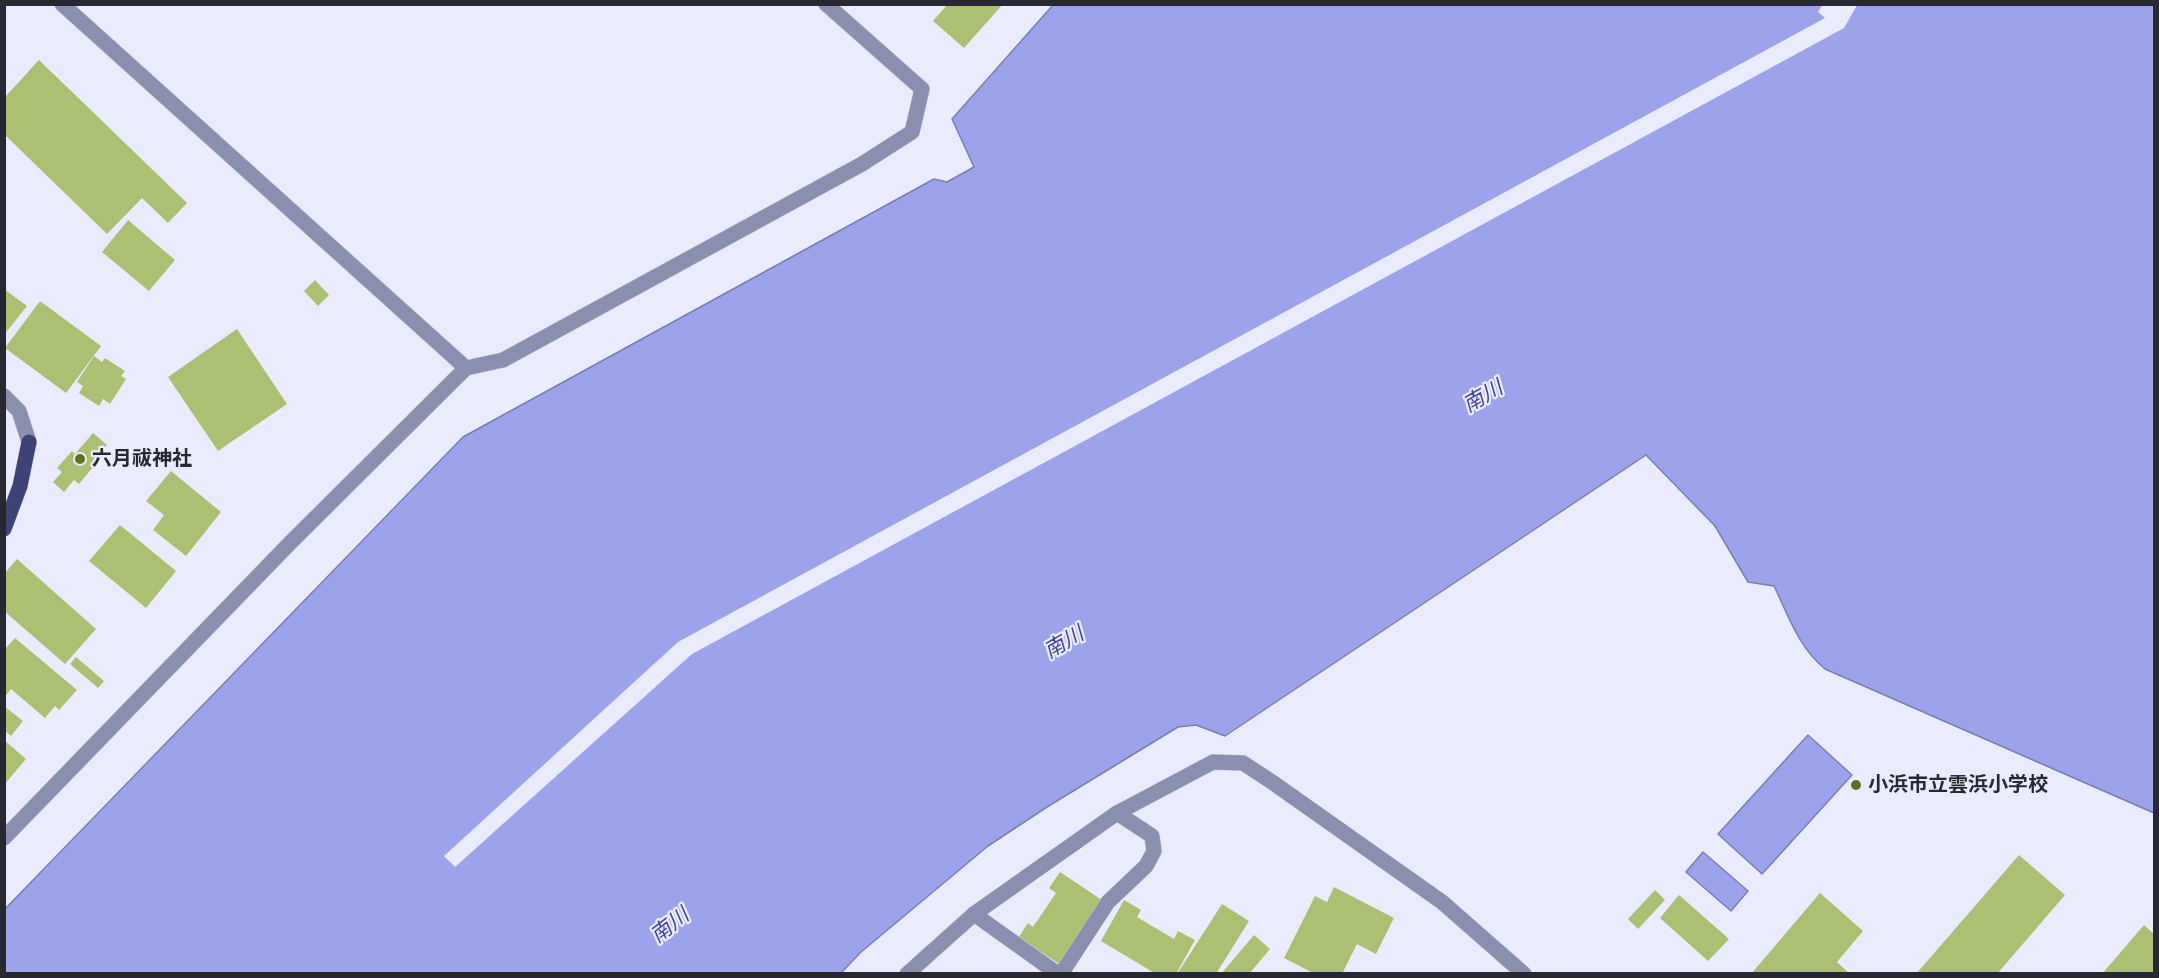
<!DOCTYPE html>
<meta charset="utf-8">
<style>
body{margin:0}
#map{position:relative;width:2159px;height:978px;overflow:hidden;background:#eaecfd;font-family:Cabin,sans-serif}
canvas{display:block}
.frame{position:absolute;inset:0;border:6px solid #272832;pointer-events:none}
</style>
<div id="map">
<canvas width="2159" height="978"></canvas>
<div class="frame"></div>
</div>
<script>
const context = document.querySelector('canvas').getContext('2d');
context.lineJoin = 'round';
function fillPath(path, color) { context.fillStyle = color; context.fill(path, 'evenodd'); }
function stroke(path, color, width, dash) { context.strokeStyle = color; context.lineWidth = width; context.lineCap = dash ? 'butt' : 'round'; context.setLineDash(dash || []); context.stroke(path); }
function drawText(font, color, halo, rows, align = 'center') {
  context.font = font + ' Cabin,"Noto Sans JP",sans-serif'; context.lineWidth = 4.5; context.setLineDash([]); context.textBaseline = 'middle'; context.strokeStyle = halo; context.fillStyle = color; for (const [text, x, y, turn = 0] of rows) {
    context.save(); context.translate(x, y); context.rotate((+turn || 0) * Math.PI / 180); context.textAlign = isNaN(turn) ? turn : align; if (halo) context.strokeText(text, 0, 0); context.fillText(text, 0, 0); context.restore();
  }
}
const water = new Path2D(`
 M 1053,5 L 2154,5 L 2154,813 L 1825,669 C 1799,648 1788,615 1774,586 L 1748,582 L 1715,526 L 1646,455 L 1225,736 L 1196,725 L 1178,727 L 1047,807 L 988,846 L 861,952 L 841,973 L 5,973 L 4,910 L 463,437 L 934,179 L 947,182 L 974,167 L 952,119 Z
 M 1808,735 L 1852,775 L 1762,874 L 1718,834 Z
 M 1703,852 L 1748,891 L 1731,911 L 1686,872 Z`);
const pier = new Path2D(`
 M 1822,5 L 1857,5 L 1844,28 L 692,654 L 455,867 L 444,856 L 678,642 L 1825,18 L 1818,12 Z`);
const building = new Path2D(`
 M 948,4 L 1003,4 L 964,48 L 933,21 Z
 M 39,60 L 187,203 L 168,223 L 142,198 L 107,234 L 5,135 L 5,97 Z
 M 128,220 L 175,260 L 149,291 L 102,252 Z
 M 315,280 L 329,295 L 318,306 L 304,291 Z
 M 4,289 L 27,306 L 4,335 Z
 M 40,301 L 101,346 L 66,393 L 5,348 Z
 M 237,329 L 287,404 L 218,451 L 168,377 Z
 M 94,356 L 102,362 L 105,358 L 125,371 L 121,376 L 126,379 L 110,404 L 103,399 L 99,406 L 79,393 L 83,386 L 77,382 Z
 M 93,433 L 107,445 L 91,465 L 93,467 L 79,484 L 74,480 L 64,492 L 53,482 L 62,472 L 57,468 L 72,451 L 75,454 Z
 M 171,471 L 221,512 L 186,556 L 153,530 L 164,515 L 146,501 Z
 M 120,525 L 176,571 L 146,608 L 89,561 Z
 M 17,559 L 96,629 L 65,664 L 4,611 L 4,574 Z
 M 15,638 L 77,690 L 59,710 L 55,706 L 45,718 L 11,689 L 4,698 L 4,650 Z
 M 76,657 L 104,681 L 98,688 L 70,664 Z
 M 4,706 L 23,721 L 11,736 L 4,730 Z
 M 4,740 L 26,759 L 4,785 Z
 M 2019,855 L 2065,895 L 1997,974 L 1916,974 Z
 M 1060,872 L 1102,900 L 1059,964 L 1019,937 L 1028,923 L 1033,927 L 1056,893 L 1049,888 Z
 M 1334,887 L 1394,918 L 1376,954 L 1357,944 L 1342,974 L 1315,974 L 1284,958 L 1315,896 L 1327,902 Z
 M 1655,890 L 1665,900 L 1638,929 L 1628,919 Z
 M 1820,893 L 1863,931 L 1837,962 L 1850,974 L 1751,974 Z
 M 1679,895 L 1729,939 L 1708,961 L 1660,918 Z
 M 1124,900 L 1141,910 L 1137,917 L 1174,939 L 1178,931 L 1195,940 L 1176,974 L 1156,974 L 1101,941 Z
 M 1222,904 L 1249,921 L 1216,974 L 1177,974 Z
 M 2144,925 L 2154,934 L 2154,974 L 2102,974 Z
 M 1254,935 L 1270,949 L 1249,974 L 1221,974 Z`);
const service = new Path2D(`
 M 974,914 L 1058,974
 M 1061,974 L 1108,902 L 1146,866 L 1154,851 L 1152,836 L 1117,813`);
const minor = new Path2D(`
 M 4,396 L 19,411 L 29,442
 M 907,974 L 974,914 L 1117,813 L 1213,762 L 1243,763 L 1272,782 L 1442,902 L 1524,974`);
const tertiary = new Path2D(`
 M 62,4 L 466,368
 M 4,838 L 290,543 L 466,368 L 503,360 L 862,164 L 912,132 L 922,89 L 826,4`);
const primary = new Path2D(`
 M 4,529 L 20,486 L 29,442`);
const markers = [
 [80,459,6,"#5f711f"],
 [1856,785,6,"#5f711f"]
];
const poiNames = [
 ["六月祓神社",92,459],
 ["小浜市立雲浜小学校",1868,785]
];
const waterNames = [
 ["南川",1483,397,-30],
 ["南川",1064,643,-30],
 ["南川",670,926,-38]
];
fillPath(water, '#9ca3ea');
stroke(water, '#797eb3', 1.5);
fillPath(pier, '#eaecfd');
fillPath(building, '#abc073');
stroke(service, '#c7c9d8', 16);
stroke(minor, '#c7c9d8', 16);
stroke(tertiary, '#c7c9d8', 16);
stroke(primary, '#c7c9d8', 16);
stroke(service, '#8b8faf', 15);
stroke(minor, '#8b8faf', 15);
stroke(tertiary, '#8b8faf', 15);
stroke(primary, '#3f4277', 15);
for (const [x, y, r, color] of markers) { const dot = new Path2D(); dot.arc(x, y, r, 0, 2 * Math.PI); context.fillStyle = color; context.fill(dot); stroke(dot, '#eaecfd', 2); }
drawText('bold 20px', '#272832', '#eaecfd', poiNames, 'left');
drawText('italic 21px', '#434397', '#eaecfd', waterNames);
</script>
